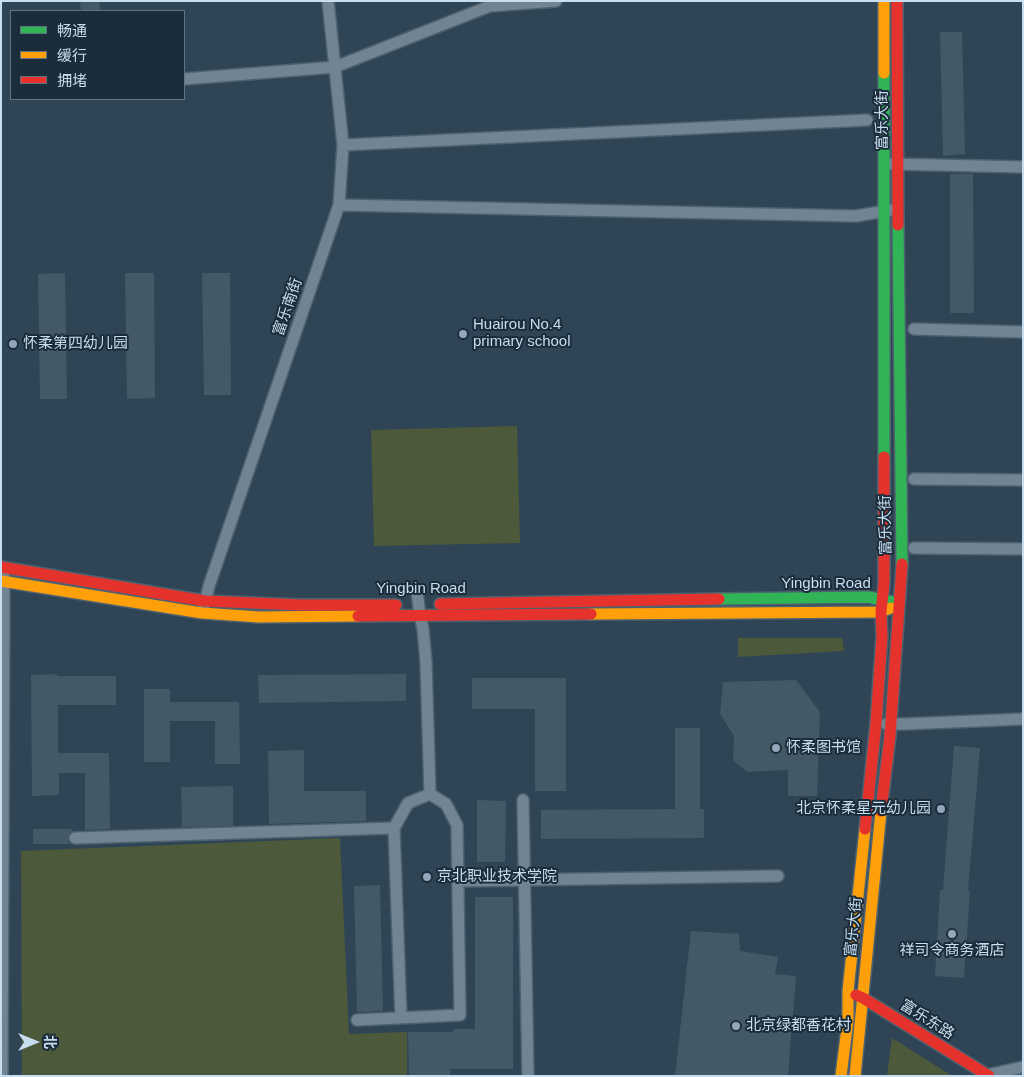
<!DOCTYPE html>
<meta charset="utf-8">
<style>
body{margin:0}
#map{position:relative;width:1024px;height:1077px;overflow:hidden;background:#2f4556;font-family:Arial,"Noto Sans SC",sans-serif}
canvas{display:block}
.frame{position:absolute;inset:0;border:2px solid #c7ddf0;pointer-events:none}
.legend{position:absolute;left:10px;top:10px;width:175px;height:90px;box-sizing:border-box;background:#1b2c3a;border:1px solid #607383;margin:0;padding:6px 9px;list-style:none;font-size:15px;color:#c7ddf0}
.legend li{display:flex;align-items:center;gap:10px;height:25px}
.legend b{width:25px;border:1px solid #607383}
.north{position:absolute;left:10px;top:1017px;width:50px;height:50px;-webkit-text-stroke:4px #1b2c3a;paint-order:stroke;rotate:90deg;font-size:14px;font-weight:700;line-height:20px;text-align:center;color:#c7ddf0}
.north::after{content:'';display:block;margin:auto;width:18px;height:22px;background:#c7ddf0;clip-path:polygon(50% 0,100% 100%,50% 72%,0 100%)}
</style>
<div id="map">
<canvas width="1024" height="1077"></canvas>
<div class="frame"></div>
<ul class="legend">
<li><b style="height:6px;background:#30b455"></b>畅通</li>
<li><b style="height:6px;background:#ff9f0a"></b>缓行</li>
<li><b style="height:6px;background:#e5322d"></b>拥堵</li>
</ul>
<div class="north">北</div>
</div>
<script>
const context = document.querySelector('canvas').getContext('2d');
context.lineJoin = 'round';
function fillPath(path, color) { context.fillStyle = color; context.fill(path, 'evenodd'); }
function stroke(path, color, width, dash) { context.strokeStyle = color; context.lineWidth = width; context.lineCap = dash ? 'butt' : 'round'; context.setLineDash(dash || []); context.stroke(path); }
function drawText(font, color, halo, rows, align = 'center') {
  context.font = font + ' Arial,"Noto Sans SC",sans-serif'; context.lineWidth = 4; context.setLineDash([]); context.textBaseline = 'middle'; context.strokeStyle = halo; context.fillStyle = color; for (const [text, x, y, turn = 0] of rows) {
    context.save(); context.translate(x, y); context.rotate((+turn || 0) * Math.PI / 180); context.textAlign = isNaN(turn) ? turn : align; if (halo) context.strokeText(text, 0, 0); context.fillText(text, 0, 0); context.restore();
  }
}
const green = new Path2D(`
 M 517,426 L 520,543 L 374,546 L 371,430 Z
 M 738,638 L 842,638 L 844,651 L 738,657 Z
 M 340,838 L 349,1034 L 407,1032 L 407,1076 L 22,1076 L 21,851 Z
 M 892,1038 L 952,1076 L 887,1076 Z`);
const building = new Path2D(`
 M 80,1 L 99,1 L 101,11 L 81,11 Z
 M 940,32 L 962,32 L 965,154 L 943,156 Z
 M 950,174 L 973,174 L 974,313 L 950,313 Z
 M 65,273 L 67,399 L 40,399 L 38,274 Z
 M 125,273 L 154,273 L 155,398 L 127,399 Z
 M 202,273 L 230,273 L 231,395 L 204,395 Z
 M 57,674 L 57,676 L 116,676 L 116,705 L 58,705 L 58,753 L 109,753 L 110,829 L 85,830 L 85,773 L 59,773 L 59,795 L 32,796 L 31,675 Z
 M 406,674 L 406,701 L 259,703 L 258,675 Z
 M 472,678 L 566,678 L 566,791 L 535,791 L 535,709 L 472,709 Z
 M 796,680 L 820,712 L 817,796 L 788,796 L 788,770 L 747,772 L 733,760 L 734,736 L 720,714 L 723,682 Z
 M 144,689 L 170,689 L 170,702 L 239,702 L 240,764 L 215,764 L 215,721 L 170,721 L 170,762 L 144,762 Z
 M 675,728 L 700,728 L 700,809 L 704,809 L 704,838 L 541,839 L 541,810 L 675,809 Z
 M 954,746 L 980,748 L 968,891 L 970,891 L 964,978 L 935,976 L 940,890 L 943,890 Z
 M 304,750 L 304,791 L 366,791 L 366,821 L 269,824 L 268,751 Z
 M 233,786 L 233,826 L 182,827 L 181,787 Z
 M 477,800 L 506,801 L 505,862 L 477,862 Z
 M 33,829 L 72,829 L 72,831 L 69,834 L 68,838 L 68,842 L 71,844 L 33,844 Z
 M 380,885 L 383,1011 L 357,1012 L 354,886 Z
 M 475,897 L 513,897 L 513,1069 L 450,1069 L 450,1076 L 409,1076 L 408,1032 L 453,1032 L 453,1029 L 475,1029 Z
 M 691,931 L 739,934 L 740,951 L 778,957 L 775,974 L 796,976 L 788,1076 L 675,1076 Z`);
const street = new Path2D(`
 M 184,79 L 335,67 L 490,6 L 556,1
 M 343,145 L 867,120
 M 891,164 L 1023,167
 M 339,205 L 856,216 L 891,210
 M 914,329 L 1023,332
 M 914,479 L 1023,480
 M 914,548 L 1023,549
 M 417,592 L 420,615 L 423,629 L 426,662 L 430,794
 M 204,606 L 209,586 L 339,205 L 343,145 L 328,1
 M 886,724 L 904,724 L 1023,719
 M 523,800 L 528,1076
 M 75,838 L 394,828
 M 457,881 L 778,876
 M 357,1020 L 460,1015 L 457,825 L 446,804 L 430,794 L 408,803 L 394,828 L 401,1018
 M 987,1075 L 1023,1067
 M 2,1076 L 4,576`);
const fast = new Path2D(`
 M 884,73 L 884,457
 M 898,225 L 902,564
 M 719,599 L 868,597 L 893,602`);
const slow = new Path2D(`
 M 884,1 L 884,73
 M 1,581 L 202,613 L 259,617 L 358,616
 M 591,614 L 881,612 L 891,608
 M 841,1076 L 848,1020 L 848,991 L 865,829
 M 855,1076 L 881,811`);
const jam = new Path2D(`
 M 897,1 L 898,225
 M 1,567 L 205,601 L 301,605 L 396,605
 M 440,604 L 719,599
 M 358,616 L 591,614
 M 881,811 L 890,736 L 902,564
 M 865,829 L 876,723 L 882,636 L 881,612 L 884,583 L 884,457
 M 856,995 L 863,998 L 989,1076`);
const markers = [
 [463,334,5,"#92a8ba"],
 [13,344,5,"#92a8ba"],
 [776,748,5,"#92a8ba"],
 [941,809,5,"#92a8ba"],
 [427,877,5,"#92a8ba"],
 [952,934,5,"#92a8ba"],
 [736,1026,5,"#92a8ba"]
];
const streetNames = [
 ["富乐大街",883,120,-90],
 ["富乐南街",288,307,-71],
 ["富乐大街",886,525,-91],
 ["Yingbin Road",826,584],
 ["Yingbin Road",421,589],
 ["富乐大街",854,927,-84],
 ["富乐东路",927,1020,32]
];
const poiNames = [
 ["Huairou No.4",473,325],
 ["primary school",473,342],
 ["怀柔第四幼儿园",23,344],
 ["怀柔图书馆",786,748],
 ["北京怀柔星元幼儿园",931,809,"right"],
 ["京北职业技术学院",437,877],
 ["祥司令商务酒店",952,951,"center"],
 ["北京绿都香花村",746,1026]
];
fillPath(green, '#4c593a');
fillPath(building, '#435965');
stroke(street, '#4d616f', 14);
stroke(fast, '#4d616f', 14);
stroke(slow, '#4d616f', 14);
stroke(jam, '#4d616f', 14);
stroke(street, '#728392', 11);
stroke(fast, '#30b455', 11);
stroke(slow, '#ff9f0a', 11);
stroke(jam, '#e5322d', 11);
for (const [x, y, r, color] of markers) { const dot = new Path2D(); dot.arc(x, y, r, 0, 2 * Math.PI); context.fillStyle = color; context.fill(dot); stroke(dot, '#1b2c3a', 2); }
drawText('15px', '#c7ddf0', '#1b2c3a', streetNames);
drawText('15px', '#c7ddf0', '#1b2c3a', poiNames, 'left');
</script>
